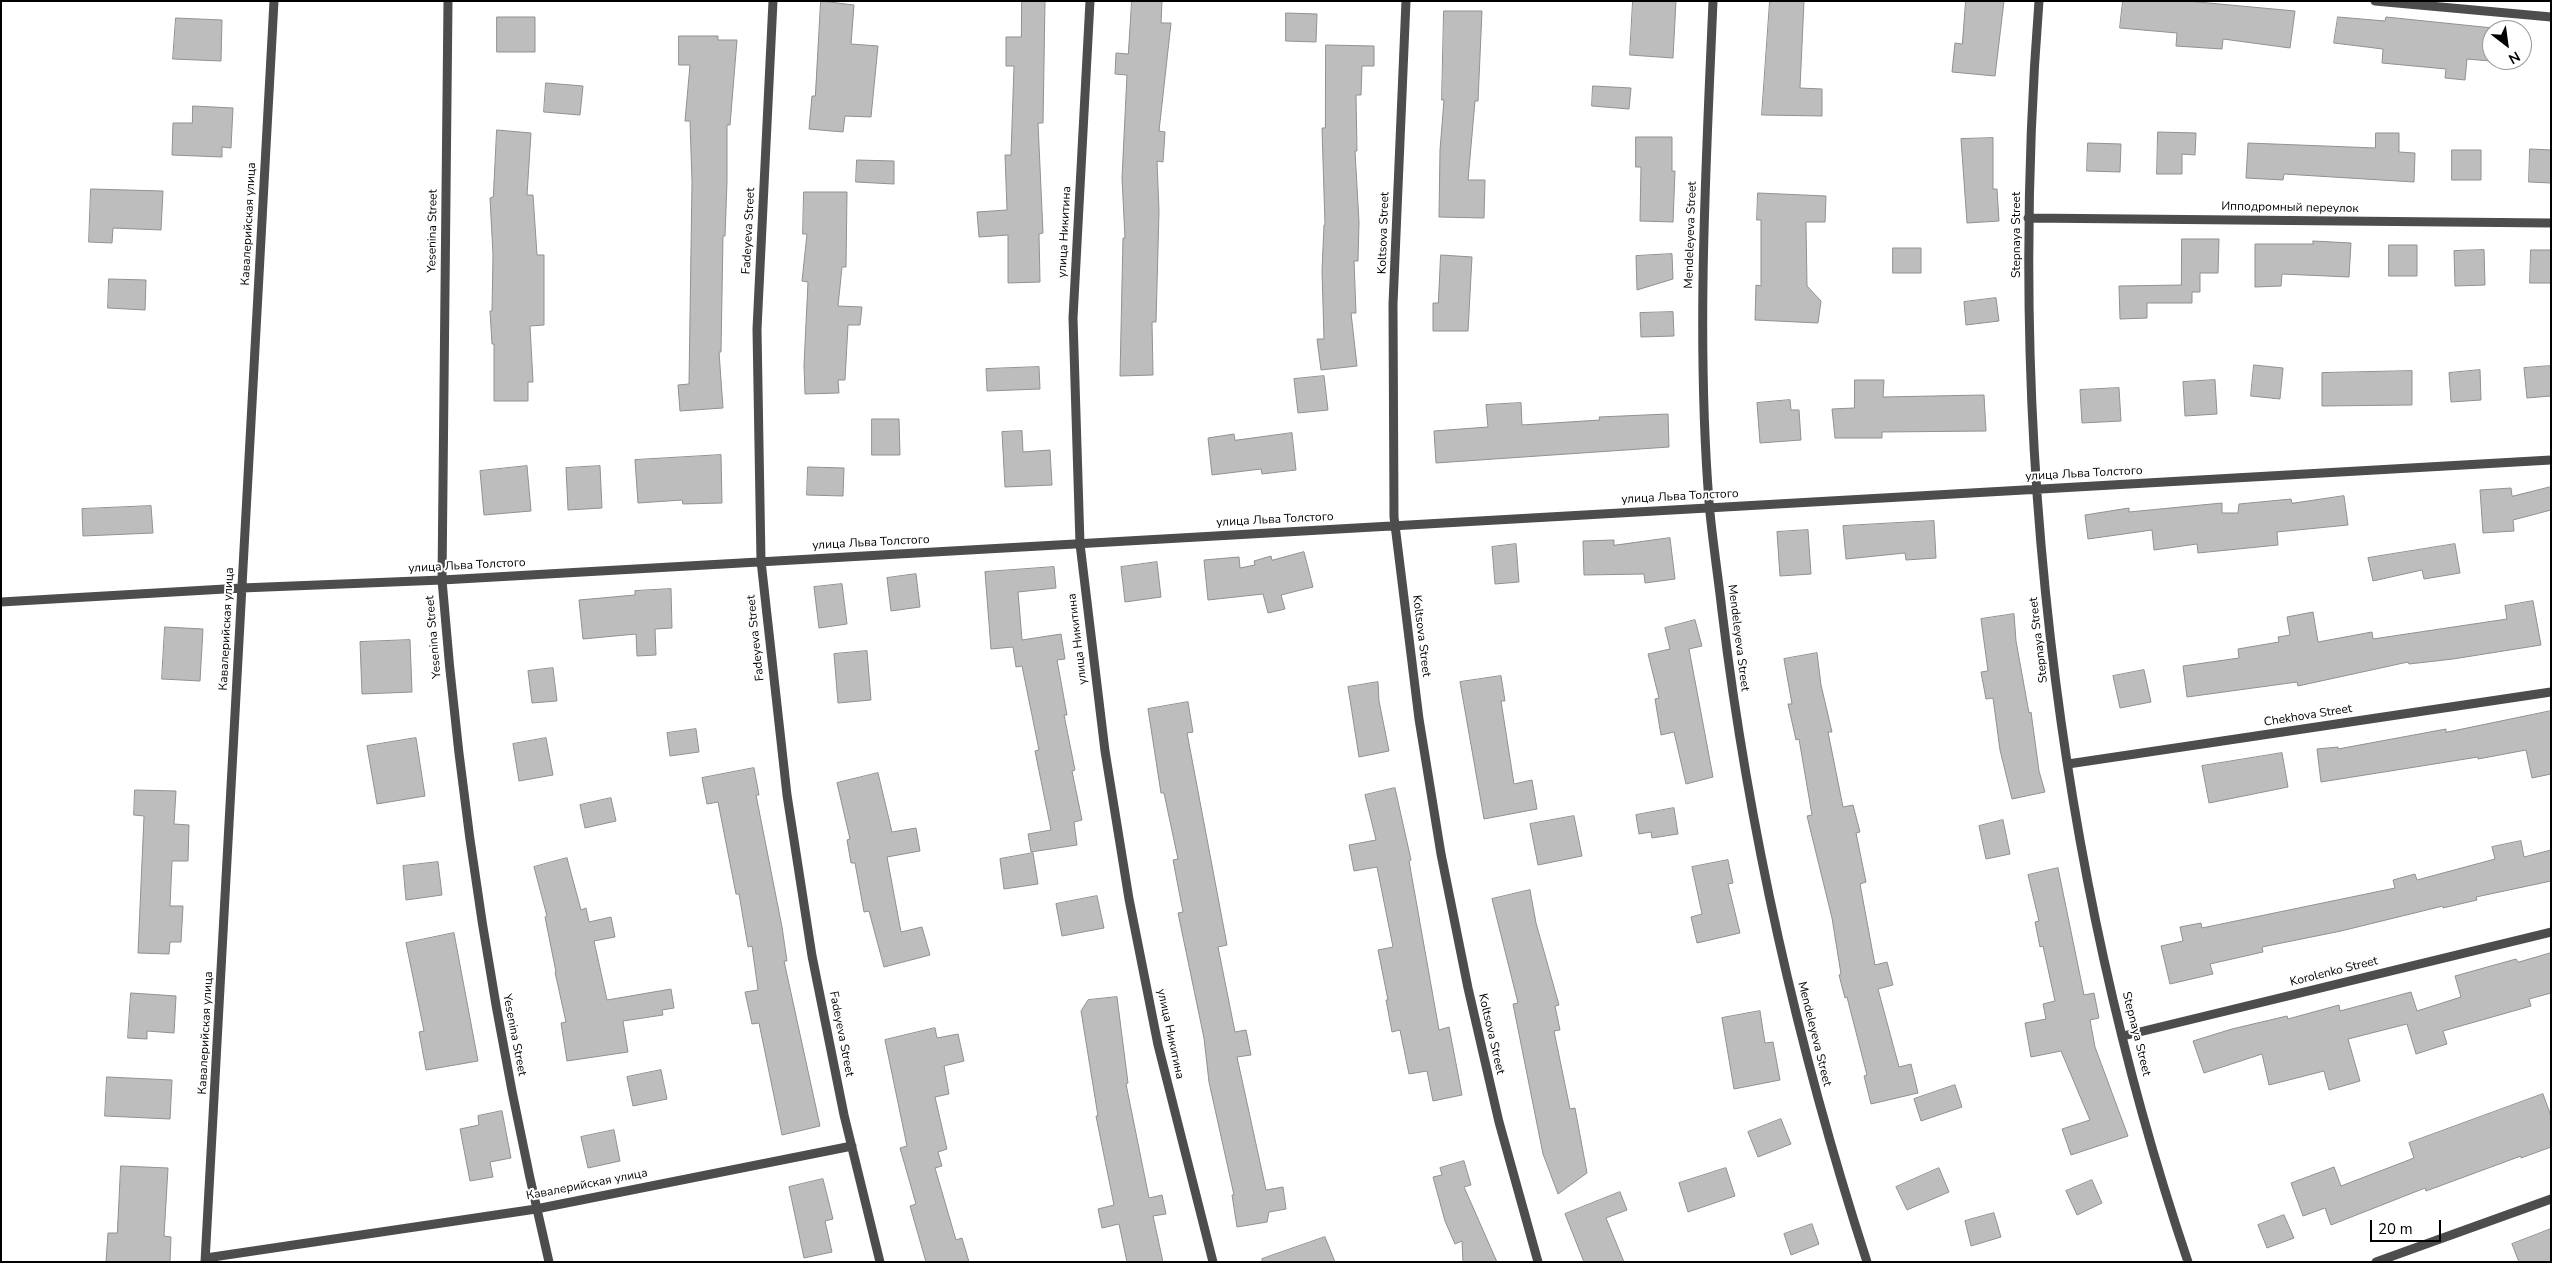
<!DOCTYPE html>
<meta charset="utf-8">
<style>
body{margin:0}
#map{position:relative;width:2552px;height:1263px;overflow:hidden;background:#fff;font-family:"Nunito Sans",sans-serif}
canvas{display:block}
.frame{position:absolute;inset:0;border:2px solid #000;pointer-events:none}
.north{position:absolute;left:2482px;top:20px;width:50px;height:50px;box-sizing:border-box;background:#fff;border:1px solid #999;border-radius:50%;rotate:150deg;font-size:14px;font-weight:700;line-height:20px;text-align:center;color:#000}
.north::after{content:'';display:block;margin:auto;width:18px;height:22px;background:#000;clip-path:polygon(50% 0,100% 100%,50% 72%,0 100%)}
.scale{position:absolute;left:2370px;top:1220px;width:71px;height:22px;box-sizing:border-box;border:2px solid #000;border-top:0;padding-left:6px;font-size:15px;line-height:18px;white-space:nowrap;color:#000;-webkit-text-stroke:4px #fff;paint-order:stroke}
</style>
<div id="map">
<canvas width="2552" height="1263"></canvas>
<div class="frame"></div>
<div class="north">N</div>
<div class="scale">20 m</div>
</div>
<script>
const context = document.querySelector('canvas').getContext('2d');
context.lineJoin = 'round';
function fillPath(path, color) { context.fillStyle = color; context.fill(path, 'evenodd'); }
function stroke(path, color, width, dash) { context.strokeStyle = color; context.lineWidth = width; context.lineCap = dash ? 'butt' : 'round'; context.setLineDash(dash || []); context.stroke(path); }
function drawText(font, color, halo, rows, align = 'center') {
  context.font = font + ' "Nunito Sans",sans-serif'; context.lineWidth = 4; context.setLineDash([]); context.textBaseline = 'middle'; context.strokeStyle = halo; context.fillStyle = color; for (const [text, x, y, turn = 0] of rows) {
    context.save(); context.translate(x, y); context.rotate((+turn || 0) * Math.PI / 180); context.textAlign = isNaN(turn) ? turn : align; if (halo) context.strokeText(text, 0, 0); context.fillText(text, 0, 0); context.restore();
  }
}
const building = new Path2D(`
 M 821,1 L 854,5 L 851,44 L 878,46 L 871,117 L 845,116 L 843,132 L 809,129 L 812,96 L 815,96 Z
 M 1022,1 L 1045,1 L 1043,123 L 1038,123 L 1043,233 L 1039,234 L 1040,282 L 1008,283 L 1008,235 L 979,237 L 977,212 L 1007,210 L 1005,155 L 1011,155 L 1014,66 L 1006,66 L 1006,37 L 1021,37 Z
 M 1132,1 L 1162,1 L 1161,23 L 1171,23 L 1159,131 L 1165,132 L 1163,162 L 1157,161 L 1159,211 L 1156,322 L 1152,322 L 1153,375 L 1120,376 L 1123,238 L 1125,238 L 1122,178 L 1127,75 L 1115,74 L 1116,53 L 1128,54 Z
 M 1633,1 L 1676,1 L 1673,58 L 1630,55 Z
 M 1770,1 L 1804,1 L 1800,88 L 1822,89 L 1822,116 L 1762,115 Z
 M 1966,1 L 2004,1 L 1995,76 L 1952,72 L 1955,43 L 1962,44 Z
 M 2123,1 L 2187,1 L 2295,11 L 2290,48 L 2223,39 L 2222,49 L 2176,46 L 2177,33 L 2120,28 Z
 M 1444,11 L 1482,11 L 1478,101 L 1475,101 L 1468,180 L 1485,180 L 1484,218 L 1439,217 L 1440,150 L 1444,100 L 1442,100 Z
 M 1286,13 L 1317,14 L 1316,42 L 1286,41 Z
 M 497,17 L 535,17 L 535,52 L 497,52 Z
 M 2338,17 L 2385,21 L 2386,17 L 2493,28 L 2490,61 L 2467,59 L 2465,80 L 2445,78 L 2446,69 L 2382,63 L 2383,49 L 2334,43 Z
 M 176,18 L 222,20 L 221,61 L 173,59 Z
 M 679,36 L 718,36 L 718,40 L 737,40 L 730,125 L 727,125 L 727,182 L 725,236 L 723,236 L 721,352 L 719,352 L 723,408 L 680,411 L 678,385 L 689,384 L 692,182 L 690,121 L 685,121 L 690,65 L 679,65 Z
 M 1326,45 L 1374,46 L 1374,66 L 1362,66 L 1361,95 L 1356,95 L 1357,151 L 1355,151 L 1359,222 L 1358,261 L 1354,261 L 1356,313 L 1351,313 L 1357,366 L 1321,370 L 1317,339 L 1324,339 L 1322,271 L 1324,225 L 1325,225 L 1322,128 L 1325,128 Z
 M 546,83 L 583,86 L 580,115 L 544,112 Z
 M 1593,86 L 1631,88 L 1629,109 L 1592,106 Z
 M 193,106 L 233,108 L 231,148 L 222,147 L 222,157 L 172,155 L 173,123 L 192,123 Z
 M 497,130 L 531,133 L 527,195 L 533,195 L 537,255 L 544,255 L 544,325 L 530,326 L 533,382 L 528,382 L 528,401 L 494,401 L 494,344 L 492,344 L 490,311 L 492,311 L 493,255 L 490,198 L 493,197 Z
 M 2158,132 L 2196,133 L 2195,155 L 2182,154 L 2182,174 L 2157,174 Z
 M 2376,133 L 2399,133 L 2399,152 L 2415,153 L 2414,182 L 2284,174 L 2283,180 L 2246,178 L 2248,143 L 2375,148 Z
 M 1636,137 L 1672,137 L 1672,171 L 1675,171 L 1673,222 L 1640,221 L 1641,167 L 1636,167 Z
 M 1993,138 L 1993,189 L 1997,189 L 1999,221 L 1967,223 L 1961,139 Z
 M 2088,143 L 2121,144 L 2120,172 L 2087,171 Z
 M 2530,149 L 2551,150 L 2551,183 L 2529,182 Z
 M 2452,150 L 2481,150 L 2481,180 L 2452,180 Z
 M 857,160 L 894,161 L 894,184 L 856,182 Z
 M 91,189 L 163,191 L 161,230 L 113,228 L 112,243 L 89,242 Z
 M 804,192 L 847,192 L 846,267 L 842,267 L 838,306 L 862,307 L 860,325 L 848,325 L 845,380 L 838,380 L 839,393 L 805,394 L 804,365 L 808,282 L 802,281 L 807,234 L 803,234 Z
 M 1758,193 L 1826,196 L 1825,222 L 1806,222 L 1807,286 L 1821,301 L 1818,323 L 1755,320 L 1756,285 L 1761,286 L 1761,220 L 1757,220 Z
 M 2182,239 L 2219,239 L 2218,273 L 2200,273 L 2200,292 L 2192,292 L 2192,303 L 2147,303 L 2147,318 L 2120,319 L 2119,286 L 2181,285 Z
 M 2313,241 L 2351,243 L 2349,277 L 2282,274 L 2281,286 L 2255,287 L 2255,244 L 2313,244 Z
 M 2389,245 L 2417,245 L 2417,276 L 2389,276 Z
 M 1893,248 L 1921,248 L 1921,273 L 1893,273 Z
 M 2484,250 L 2485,285 L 2455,286 L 2454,251 Z
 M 2531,250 L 2551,250 L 2551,283 L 2530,283 Z
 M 1672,254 L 1673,279 L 1637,290 L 1636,256 Z
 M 1441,255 L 1472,257 L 1468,331 L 1433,331 L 1433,303 L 1438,303 Z
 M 109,279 L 146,280 L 145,310 L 108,308 Z
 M 1996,298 L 1999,321 L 1966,325 L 1964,302 Z
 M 1673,312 L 1674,336 L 1641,337 L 1640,313 Z
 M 2254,365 L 2283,368 L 2280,399 L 2251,396 Z
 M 2551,366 L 2551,396 L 2527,398 L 2524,368 Z
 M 1039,367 L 1040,389 L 987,391 L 986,369 Z
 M 2480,370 L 2481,400 L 2451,402 L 2449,373 Z
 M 2412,371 L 2412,405 L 2322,406 L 2322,373 Z
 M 1324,376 L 1328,410 L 1298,413 L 1294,379 Z
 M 1855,380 L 1884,380 L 1883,397 L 1984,395 L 1986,431 L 1882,432 L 1882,438 L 1835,438 L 1832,409 L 1854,408 Z
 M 2215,380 L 2217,414 L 2185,416 L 2183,382 Z
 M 2119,388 L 2121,421 L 2082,423 L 2080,390 Z
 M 1790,400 L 1791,410 L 1799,410 L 1801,440 L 1760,443 L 1757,403 Z
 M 1521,403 L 1522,425 L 1600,420 L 1599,417 L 1668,414 L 1669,447 L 1436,463 L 1434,431 L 1488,427 L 1486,405 Z
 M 872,419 L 899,419 L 900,455 L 872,455 Z
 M 1022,431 L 1023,452 L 1050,450 L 1052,485 L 1005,487 L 1002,432 Z
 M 1292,433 L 1296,470 L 1262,474 L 1261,469 L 1212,475 L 1208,438 L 1234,434 L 1235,440 Z
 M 721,455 L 722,503 L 683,504 L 682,500 L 638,503 L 635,460 Z
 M 527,466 L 531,511 L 484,515 L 480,471 Z
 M 600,466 L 602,508 L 568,510 L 566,468 Z
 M 808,467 L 844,468 L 843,496 L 807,495 Z
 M 2551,487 L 2551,510 L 2513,520 L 2514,531 L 2483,533 L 2480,490 L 2511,488 L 2512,496 Z
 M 2344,496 L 2348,525 L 2277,532 L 2278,545 L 2198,553 L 2197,544 L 2154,550 L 2152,530 L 2088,539 L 2085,515 L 2129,508 L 2129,512 L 2222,503 L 2222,513 L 2238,513 L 2239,504 L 2291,499 L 2292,503 Z
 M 151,506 L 153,533 L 83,536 L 82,509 Z
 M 1934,521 L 1936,558 L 1906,560 L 1905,553 L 1846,559 L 1843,526 Z
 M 1808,530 L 1811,574 L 1780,576 L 1777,532 Z
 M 1670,538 L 1675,579 L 1645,583 L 1644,574 L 1584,575 L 1583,541 L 1614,540 L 1614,545 Z
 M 1516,544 L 1519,582 L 1495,584 L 1492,547 Z
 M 2455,544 L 2460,573 L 2424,579 L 2422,570 L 2373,581 L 2368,558 Z
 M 1304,552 L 1313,587 L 1281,595 L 1285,609 L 1268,613 L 1263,594 L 1208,600 L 1204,560 L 1239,557 L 1240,568 L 1255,565 L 1254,561 L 1271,556 L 1272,560 Z
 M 1157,562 L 1161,597 L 1125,602 L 1121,567 Z
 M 1054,567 L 1056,588 L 1018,592 L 1022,640 L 1061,634 L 1065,659 L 1057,660 L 1067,715 L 1064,715 L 1075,770 L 1072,771 L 1082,820 L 1074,822 L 1077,845 L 1031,852 L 1028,834 L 1051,830 L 1035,751 L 1039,750 L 1022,666 L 1016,667 L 1013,647 L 991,649 L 985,572 Z
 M 916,574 L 920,607 L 891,611 L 887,578 Z
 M 842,584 L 847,624 L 819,628 L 814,587 Z
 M 671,589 L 672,628 L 655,629 L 656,655 L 637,656 L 636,634 L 583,639 L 579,600 L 635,595 L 635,591 Z
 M 2533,601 L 2541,645 L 2453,659 L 2409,664 L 2408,662 L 2298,686 L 2297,682 L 2187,697 L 2183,666 L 2239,658 L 2238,649 L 2279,642 L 2278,637 L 2290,635 L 2287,617 L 2313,612 L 2318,642 L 2372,632 L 2373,639 L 2507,619 L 2505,606 Z
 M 2014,614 L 2016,641 L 2029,713 L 2031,712 L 2039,771 L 2045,792 L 2012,799 L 2000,750 L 1993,698 L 1986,699 L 1981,672 L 1988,671 L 1981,619 Z
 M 1695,620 L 1702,646 L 1689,649 L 1713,777 L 1686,784 L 1674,732 L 1661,735 L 1655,699 L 1659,698 L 1648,654 L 1670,649 L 1665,628 Z
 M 165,627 L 203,629 L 200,681 L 162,679 Z
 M 410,640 L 412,692 L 362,694 L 360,642 Z
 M 867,651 L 871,700 L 838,703 L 834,654 Z
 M 1817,653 L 1821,685 L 1832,732 L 1828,732 L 1843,807 L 1853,805 L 1860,832 L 1856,833 L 1866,882 L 1860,884 L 1875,965 L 1887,962 L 1893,985 L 1878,989 L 1899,1067 L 1911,1064 L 1918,1093 L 1871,1104 L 1864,1076 L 1867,1075 L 1847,997 L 1845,998 L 1839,975 L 1841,974 L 1832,918 L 1807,816 L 1812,815 L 1799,739 L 1796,740 L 1788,704 L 1792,704 L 1784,659 Z
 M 553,668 L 557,701 L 532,703 L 528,671 Z
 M 2144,670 L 2151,702 L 2120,708 L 2113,676 Z
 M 1501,676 L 1505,701 L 1501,701 L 1514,784 L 1532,780 L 1537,809 L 1484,819 L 1460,682 Z
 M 1378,682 L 1379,701 L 1389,751 L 1359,757 L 1348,687 Z
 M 1188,702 L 1193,732 L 1187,733 L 1227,945 L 1218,947 L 1235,1032 L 1246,1030 L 1251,1055 L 1237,1057 L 1266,1190 L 1283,1187 L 1286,1209 L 1269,1212 L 1267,1222 L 1237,1227 L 1232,1195 L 1234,1195 L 1209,1082 L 1204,1038 L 1178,913 L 1183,912 L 1173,860 L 1178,859 L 1164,793 L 1161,793 L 1148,709 Z
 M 2551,711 L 2551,774 L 2532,778 L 2526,750 L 2478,759 L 2478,757 L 2321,782 L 2317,749 L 2338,747 L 2338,749 L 2446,729 L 2446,732 Z
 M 696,729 L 699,752 L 670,756 L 667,733 Z
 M 416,738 L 425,796 L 377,804 L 367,746 Z
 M 546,738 L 553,775 L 519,781 L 513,744 Z
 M 2282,753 L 2288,787 L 2209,803 L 2202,766 Z
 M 754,768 L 759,795 L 756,795 L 782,927 L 787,961 L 784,961 L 820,1126 L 782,1135 L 759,1023 L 752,1024 L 745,992 L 758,990 L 752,946 L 748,947 L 739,894 L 736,894 L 718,802 L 707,804 L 702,778 Z
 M 878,773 L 892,832 L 916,828 L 920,851 L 887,857 L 901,932 L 922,927 L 930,955 L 884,967 L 869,911 L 864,912 L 855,863 L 851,863 L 847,840 L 850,839 L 837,783 Z
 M 1395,788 L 1411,860 L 1409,861 L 1439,1030 L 1449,1027 L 1462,1095 L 1433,1101 L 1427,1071 L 1409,1074 L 1400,1030 L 1392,1032 L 1386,1000 L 1388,1000 L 1378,950 L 1393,947 L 1377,867 L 1354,871 L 1349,845 L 1376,840 L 1365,795 Z
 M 135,790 L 176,791 L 174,824 L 189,825 L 188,861 L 172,861 L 170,906 L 183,906 L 181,942 L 170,942 L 169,954 L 138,953 L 144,816 L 134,815 Z
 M 611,798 L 616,821 L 585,828 L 580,805 Z
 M 1674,808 L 1678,834 L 1652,838 L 1651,832 L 1639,834 L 1636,815 Z
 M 1574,816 L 1582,856 L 1538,865 L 1530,824 Z
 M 2003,820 L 2010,854 L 1986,859 L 1979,826 Z
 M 2521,841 L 2524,857 L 2551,850 L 2551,881 L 2476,897 L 2477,900 L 2443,908 L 2443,906 L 2341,931 L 2262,947 L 2263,952 L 2210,964 L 2213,974 L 2170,984 L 2161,946 L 2183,941 L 2180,927 L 2201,923 L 2202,928 L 2395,888 L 2393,880 L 2415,874 L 2417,880 L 2495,859 L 2492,847 Z
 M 1033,853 L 1038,884 L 1004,889 L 1000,859 Z
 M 567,858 L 581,910 L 586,908 L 589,922 L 611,917 L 615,937 L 594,941 L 607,1000 L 671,989 L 674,1008 L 662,1010 L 663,1015 L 623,1021 L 628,1052 L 567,1061 L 561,1023 L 566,1022 L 555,972 L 556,972 L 545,917 L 547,916 L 534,867 Z
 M 1728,860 L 1733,883 L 1728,884 L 1740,933 L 1697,943 L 1691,917 L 1702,914 L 1692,867 Z
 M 438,862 L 442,895 L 406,900 L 403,866 Z
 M 2058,868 L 2084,995 L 2094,993 L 2099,1018 L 2090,1020 L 2095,1047 L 2128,1136 L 2071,1155 L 2062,1129 L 2090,1120 L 2061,1051 L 2031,1057 L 2025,1023 L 2046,1019 L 2043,1004 L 2055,1001 L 2043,946 L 2040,947 L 2035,922 L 2039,921 L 2028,875 Z
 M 1530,890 L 1536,923 L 1559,1005 L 1555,1006 L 1560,1030 L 1554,1031 L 1570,1109 L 1575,1108 L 1587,1173 L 1558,1194 L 1543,1154 L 1513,1004 L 1518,1003 L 1492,899 Z
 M 1097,896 L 1104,928 L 1062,936 L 1056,904 Z
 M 454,933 L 478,1061 L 426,1070 L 419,1032 L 424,1031 L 406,943 Z
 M 2551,953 L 2551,993 L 2529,999 L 2531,1006 L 2443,1031 L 2447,1044 L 2416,1054 L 2407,1024 L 2348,1039 L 2360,1081 L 2329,1090 L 2324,1071 L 2269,1085 L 2262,1054 L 2204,1073 L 2193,1041 L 2232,1029 L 2287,1016 L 2288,1019 L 2339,1005 L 2340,1011 L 2411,992 L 2417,1011 L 2461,997 L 2455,976 L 2516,959 L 2518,962 Z
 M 131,993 L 176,996 L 174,1033 L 147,1031 L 147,1039 L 128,1038 Z
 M 1117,997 L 1128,1083 L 1126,1084 L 1149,1198 L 1162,1195 L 1166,1214 L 1153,1216 L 1163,1262 L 1127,1262 L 1119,1224 L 1102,1228 L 1098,1209 L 1114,1205 L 1096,1116 L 1098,1116 L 1081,1011 L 1088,1000 Z
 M 1760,1011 L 1765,1043 L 1773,1042 L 1780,1080 L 1734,1089 L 1722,1018 Z
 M 935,1028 L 937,1038 L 958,1034 L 964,1061 L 944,1066 L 949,1094 L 935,1097 L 947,1149 L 938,1152 L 942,1166 L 935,1168 L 956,1240 L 962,1238 L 969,1262 L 926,1262 L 910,1206 L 916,1204 L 900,1148 L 907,1146 L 885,1040 Z
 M 661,1070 L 667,1099 L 633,1106 L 627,1077 Z
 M 107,1077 L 172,1080 L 170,1119 L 105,1116 Z
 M 1955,1085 L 1962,1107 L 1921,1121 L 1914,1099 Z
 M 2543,1094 L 2551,1116 L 2551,1147 L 2521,1158 L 2521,1156 L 2426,1191 L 2425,1188 L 2331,1225 L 2325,1208 L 2303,1216 L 2291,1183 L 2334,1167 L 2341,1186 L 2414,1158 L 2409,1143 Z
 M 502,1111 L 511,1158 L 490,1162 L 493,1177 L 470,1181 L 460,1129 L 479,1125 L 478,1116 Z
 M 1781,1119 L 1791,1144 L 1758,1157 L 1748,1132 Z
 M 614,1130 L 620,1161 L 588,1168 L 581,1137 Z
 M 1464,1161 L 1471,1185 L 1464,1187 L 1497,1262 L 1463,1262 L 1462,1241 L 1455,1244 L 1445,1221 L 1433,1177 L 1442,1175 L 1440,1168 Z
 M 121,1166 L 168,1168 L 164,1236 L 171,1237 L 170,1262 L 106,1262 L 108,1233 L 117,1233 Z
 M 1726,1168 L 1735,1196 L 1688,1212 L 1679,1183 Z
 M 1939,1168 L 1949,1192 L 1907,1210 L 1896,1187 Z
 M 823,1179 L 833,1219 L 825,1221 L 832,1252 L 804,1258 L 789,1187 Z
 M 2092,1180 L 2102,1203 L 2077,1215 L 2066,1191 Z
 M 1620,1192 L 1627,1210 L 1606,1218 L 1624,1262 L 1584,1262 L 1565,1214 Z
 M 1994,1213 L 2001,1237 L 1971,1246 L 1965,1221 Z
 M 2284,1215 L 2294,1238 L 2267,1248 L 2258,1225 Z
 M 1812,1224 L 1819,1244 L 1791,1255 L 1784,1234 Z
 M 2551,1229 L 2551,1262 L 2519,1262 L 2512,1244 Z
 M 1325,1237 L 1335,1262 L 1262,1262 L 1262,1259 Z`);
const minor = new Path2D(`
 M 448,1 L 442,580 C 460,810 496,1038 549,1262
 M 773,1 L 757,329 L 761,561 L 787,795 L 812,956 L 844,1115 L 880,1262
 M 1090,1 L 1073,318 L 1080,544 L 1105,751 L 1129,899 L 1158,1045 L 1213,1262
 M 1406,1 L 1393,304 L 1394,517 L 1419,719 L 1441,854 L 1468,988 L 1499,1122 L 1538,1262
 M 1713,1 C 1706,168 1696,335 1709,502 C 1712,538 1718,575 1722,611 C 1749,833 1798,1049 1867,1262
 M 2039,1 C 2006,420 2053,863 2188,1262
 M 2375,1 L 2551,17
 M 2028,218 L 2551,223
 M 1,602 L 242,588 L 442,580 L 2551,460
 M 2068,764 L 2551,692
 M 2123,1036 L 2551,932
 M 206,1258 L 536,1209 L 852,1146
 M 205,1262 L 274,1
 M 2376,1262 L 2551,1199`);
const streetNames = [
 ["Ипподромный переулок",2290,208,1],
 ["Кавалерийская улица",249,224,-87],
 ["Yesenina Street",433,231,-89],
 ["Fadeyeva Street",749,231,-87],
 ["улица Никитина",1065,232,-87],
 ["Koltsova Street",1384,233,-88],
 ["Mendeleyeva Street",1691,235,-88],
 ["Stepnaya Street",2017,235,-90],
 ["улица Льва Толстого",2084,474,-3],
 ["улица Льва Толстого",1680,497,-3],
 ["улица Льва Толстого",1275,520,-3],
 ["улица Льва Толстого",871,543,-3],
 ["улица Льва Толстого",467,566,-3],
 ["Кавалерийская улица",227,629,-87],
 ["Koltsova Street",1421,636,83],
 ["Yesenina Street",434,637,-95],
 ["Fadeyeva Street",756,638,-96],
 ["Mendeleyeva Street",1738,638,83],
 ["улица Никитина",1078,639,-97],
 ["Stepnaya Street",2039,640,-97],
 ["Chekhova Street",2308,716,-9],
 ["Korolenko Street",2334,972,-14],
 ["Кавалерийская улица",206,1033,-87],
 ["Fadeyeva Street",841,1034,79],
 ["улица Никитина",1170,1034,78],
 ["Koltsova Street",1491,1034,77],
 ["Mendeleyeva Street",1814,1034,76],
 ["Stepnaya Street",2136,1034,76],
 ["Yesenina Street",514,1035,79],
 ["Кавалерийская улица",587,1185,-11]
];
fillPath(building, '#bdbdbd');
stroke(building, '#919191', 1);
stroke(minor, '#4d4d4d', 9);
drawText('12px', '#000', '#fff', streetNames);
</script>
